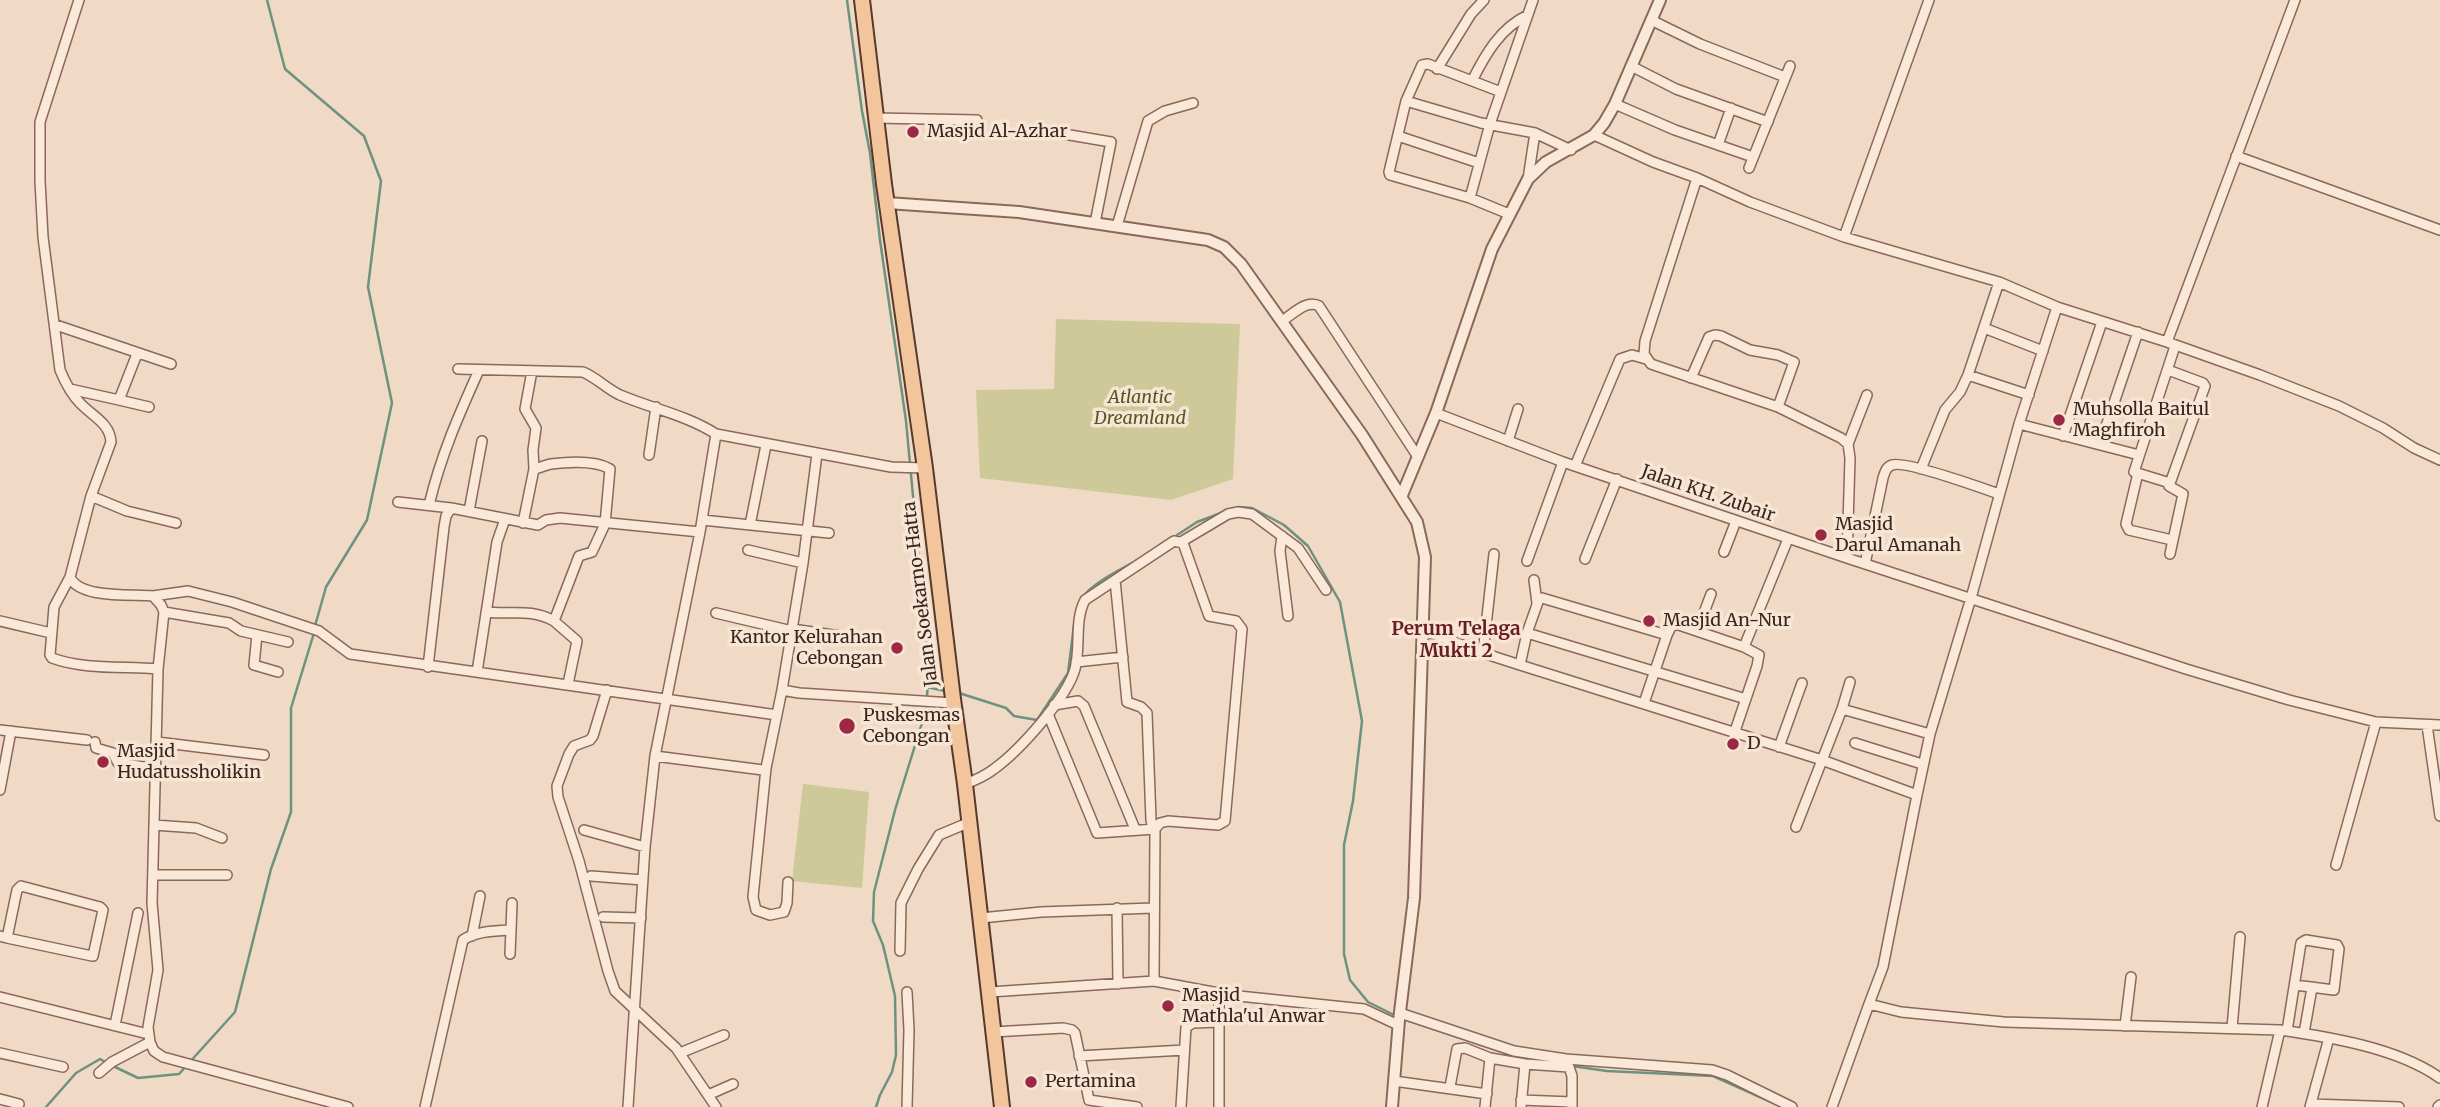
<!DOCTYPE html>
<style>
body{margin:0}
canvas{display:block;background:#f0d9c5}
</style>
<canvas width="2440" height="1107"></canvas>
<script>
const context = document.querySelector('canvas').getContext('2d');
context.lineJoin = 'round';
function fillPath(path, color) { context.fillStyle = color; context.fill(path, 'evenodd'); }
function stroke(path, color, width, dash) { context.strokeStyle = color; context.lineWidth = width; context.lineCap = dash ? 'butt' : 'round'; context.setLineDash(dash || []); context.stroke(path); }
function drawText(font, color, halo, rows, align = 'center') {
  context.font = font + ' Merriweather,serif'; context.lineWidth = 7; context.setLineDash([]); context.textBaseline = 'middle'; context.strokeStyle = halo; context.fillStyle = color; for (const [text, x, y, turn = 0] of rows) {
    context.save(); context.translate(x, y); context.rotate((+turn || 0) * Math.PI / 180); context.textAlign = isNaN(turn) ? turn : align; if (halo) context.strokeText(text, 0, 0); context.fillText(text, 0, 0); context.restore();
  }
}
const green = new Path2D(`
 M 1056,319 L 1240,324 L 1233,479 L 1171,500 L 980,478 L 976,390 L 1054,389 Z
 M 803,784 L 869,792 L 862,888 L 792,881 Z`);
const stream = new Path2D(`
 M 267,0 L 285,69 L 364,136 L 381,181 L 368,287 L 392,403 L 367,520 L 326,587 L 315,626
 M 847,0 L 862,111 L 870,153 L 880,240 L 906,421 L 929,667 L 926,710 L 895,810 L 874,892 L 873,921 L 883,945 L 895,996 L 896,1055 L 892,1072 L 880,1095 L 876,1107
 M 1234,509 L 1239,507 L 1252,508 L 1284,525 L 1308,546 L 1340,602 L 1362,721 L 1353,801 L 1344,845 L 1344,954 L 1350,980 L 1368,1002 L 1398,1017
 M 1174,537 L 1197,522 L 1221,513
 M 1077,608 C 1081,587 1121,570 1139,559
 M 927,687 L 945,691
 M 959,693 L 1006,708 L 1014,716 L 1037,720 L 1068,673 L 1074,625
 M 1404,1019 L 1527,1060
 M 113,1066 L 138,1078 L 179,1074 L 235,1012 L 271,869 L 291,812 L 291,708 L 314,633
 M 1572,1066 L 1607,1071 L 1713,1076 L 1782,1107
 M 46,1107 L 76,1073 L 100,1059 L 107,1063`);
const minor = new Path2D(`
 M 79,0 L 40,122 L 40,181 L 43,237 L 60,370 C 65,382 71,394 80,403 C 92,416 110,423 111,442 L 91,496 L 70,577 C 79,599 132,594 153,596 L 161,605 L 164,612 L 158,669 L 152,903 L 158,970 L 148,1027 L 150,1042 L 154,1051 L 163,1057 L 348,1107
 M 1651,20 L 1700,44 L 1785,77
 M 1631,66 L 1676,89 L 1768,122
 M 1437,69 L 1471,14 L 1484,0
 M 1472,81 C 1485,55 1500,28 1528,15
 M 1501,92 L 1428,64 L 1422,65 L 1406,101 L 1389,172 L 1390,175 L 1470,198 L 1509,214
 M 1406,101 L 1481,123 L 1535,133 L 1571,150
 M 1615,104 L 1675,130 L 1753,157
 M 876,118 L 977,120
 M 1064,134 L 1111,142 L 1095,223
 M 1594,135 L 1653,162 L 1697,178 L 1750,202 L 1844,237 L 1999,282 L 2057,307 L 2167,342 L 2260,375 L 2339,406 L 2383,428 L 2414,448 L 2440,460
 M 1398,136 L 1479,163
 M 1718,145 L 1731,108
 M 2236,156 L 2440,230
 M 1749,168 L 1790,66
 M 1697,178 L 1645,341 L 1644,354 L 1651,364 L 1778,407 L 1841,438 L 1848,444 L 1850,458 L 1847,558
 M 1528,179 L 1535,133
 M 1470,198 L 1490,124 L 1533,0
 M 1117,226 L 1148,121 L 1165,111 L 1193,103
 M 1844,237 L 1929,0
 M 1282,321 C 1293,314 1307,299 1319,306 L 1418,457
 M 56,325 L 171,364
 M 1984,328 L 2043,351
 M 2167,342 L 2295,0
 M 458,369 L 583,372 C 597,378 607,389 620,395 C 653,409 686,415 716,434
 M 2168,370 L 2203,383 L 2205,386 L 2169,486 L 2183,494 L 2170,554
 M 1968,375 L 2029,395
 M 1691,378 L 1709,337 L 1715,335 L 1721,336 L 1750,350 L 1778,355 L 1794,362 L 1778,407
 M 70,389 L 119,400 L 137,354
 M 119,400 L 149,407
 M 1436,413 L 1563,462 L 1847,558 L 2186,669 L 2289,700 L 2376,722 L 2440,725
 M 2019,424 L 2139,455
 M 2063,436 L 2102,322
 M 1508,441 L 1518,409
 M 1848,444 L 1867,395
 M 2100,444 L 2138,332
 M 649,455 L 656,407
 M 1575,466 L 1620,359 L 1632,355 L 1646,359
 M 534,469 C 540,468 545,465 551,464 C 568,462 595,460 610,469 L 605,524 L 592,552 L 579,556 L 554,621 L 577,641 L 568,684
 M 1921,469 L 1945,410 L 1960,392 L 1968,375 L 1999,282
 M 2138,473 L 2126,524 L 2129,530 L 2172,540
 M 2170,483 L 2134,472 L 2175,346
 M 91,496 L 127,511 L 176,523
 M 398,502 L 451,508
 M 429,505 C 441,455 458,417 479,370
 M 469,511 L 482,441
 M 702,520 L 829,533
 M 523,523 L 534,469 L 533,450 L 536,428 L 525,409 L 532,371
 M 750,525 L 766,445
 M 1282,536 L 1280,551 L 1288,616
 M 1181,542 L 1228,514 L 1238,512 L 1252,514 L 1298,548 L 1326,590
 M 748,550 L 803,563 L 782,690
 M 1724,552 L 1736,521
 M 1585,559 L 1617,479
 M 1527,561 L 1563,462
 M 803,563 L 817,454
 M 1865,564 L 1883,478 C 1885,472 1886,467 1892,465 C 1904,460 1982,488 1999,494
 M 70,577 L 54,607 L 50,655 L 52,658 C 84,670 125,666 158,669
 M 1115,580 L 1127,702 L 1141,707 L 1147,713 L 1151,820 L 1153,829
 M 1534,580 L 1537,603
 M 153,596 L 188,591 L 232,602 L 319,631 L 350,654 L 777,715
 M 164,612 L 229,623 L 241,631 L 288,642
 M 486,612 C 512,615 530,608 554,621
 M 716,613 L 792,631
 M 0,621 L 51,633
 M 792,629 L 840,636
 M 1423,630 L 1483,653 L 1520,665 L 1527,633 L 1539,599 L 1542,598 L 1667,635 L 1644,703
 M 1697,631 L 1711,594
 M 1527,633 L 1746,699
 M 257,635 L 254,665 L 278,672
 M 1667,635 L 1672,625 L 1679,625 L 1744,647 L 1759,655 L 1757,666 L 1734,734
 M 1744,647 L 1788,539
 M 1483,653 L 1494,554
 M 1076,662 L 1123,657
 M 1520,665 L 1822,760 L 1917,795 L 1930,734 L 1971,598 L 2019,424 L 2057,307
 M 428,667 L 444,527 L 446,516 L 451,508 L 538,525 L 546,520 L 560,518 L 700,532
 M 477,672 L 497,542 L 505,519
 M 607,690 L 593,736 L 590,740 L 574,746 L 569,754 L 557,786 L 558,797 L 579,861 L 608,971 L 615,991 L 676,1048 L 716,1107
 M 1054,705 L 1078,701 L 1084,706 L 1135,829
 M 1842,709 L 1850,682
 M 1048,714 L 1097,833 L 1155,829
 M 2427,725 L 2440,816
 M 0,730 L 87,740
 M 95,742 L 96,748 L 113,753 L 118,763 L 157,769
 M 157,742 L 264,755
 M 1855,743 L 1922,764
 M 1779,747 L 1802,683
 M 655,756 L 763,770 L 766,768 L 782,690 L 799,693 L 953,703
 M 766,768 L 753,897 L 756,910 L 770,915 L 784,912 L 787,903 L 788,882
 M 965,784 C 976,780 985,776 994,769 C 1019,751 1067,698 1075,669 C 1081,646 1074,621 1085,600 L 1174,541 L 1183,543 L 1209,616 L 1236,621 L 1242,629 L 1225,821 L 1218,825 L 1168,821 L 1160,823 L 1155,829 L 1154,981
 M 0,790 L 11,731
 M 1917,795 L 1883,967 L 1869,1004 L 1901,1012 L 2004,1022 L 2280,1030 C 2330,1037 2398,1048 2440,1078
 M 154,825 L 196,828 L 222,838
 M 1796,827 L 1842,709 L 1930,734
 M 584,830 L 645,847
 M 2336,865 L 2376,722
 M 153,875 L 227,875
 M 591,876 L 643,880
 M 1117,908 L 1118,984
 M 603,917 L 641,918
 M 981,918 L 1041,912 L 1153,908
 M 0,936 L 7,938 L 92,956 L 93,956 L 103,910 L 100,907 L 21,886 L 17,890 L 7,938
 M 472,936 L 480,896
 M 900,951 L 901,903 L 918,869 L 939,835 L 970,822
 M 510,954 L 511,930
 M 907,992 L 909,1030 L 907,1107
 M 990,992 L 1154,981 L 1229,995 L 1364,1009 L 1398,1025
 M 0,997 L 148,1034
 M 1400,1013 L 1514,1051 L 1566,1059 L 1712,1070 L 1727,1075 L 1792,1107
 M 115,1025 L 138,913
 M 2125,1026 L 2131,977
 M 2232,1028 L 2240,937
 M 2287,1031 L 2301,943 L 2306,940 L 2337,945 L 2339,949 L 2334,990 L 2295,985
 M 993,1032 L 1063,1028 L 1072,1030 L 1075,1033 L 1089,1100 L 1137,1107
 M 2304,1033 L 2312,988
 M 0,1053 L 63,1067
 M 680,1053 L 724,1035
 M 1079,1056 L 1184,1050
 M 99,1073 L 112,1062 L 150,1042
 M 1394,1081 L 1487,1094
 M 1450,1087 L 1457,1049 L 1465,1048 L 1490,1058
 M 708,1095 L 733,1084
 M 0,1099 L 19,1104
 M 1521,1100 L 1572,1102
 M 2311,1104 L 2399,1107
 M 425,1107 L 463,940 C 476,931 495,931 511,930 L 512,903
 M 628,1107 L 645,847 L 655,756 L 700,532 L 716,434 L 891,467 L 925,468
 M 1181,1107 L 1186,1027 L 1193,1023 L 1219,1022
 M 1219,1107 L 1219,993
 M 1485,1107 L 1490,1058 L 1525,1064 L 1569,1067 L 1572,1076 L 1572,1107
 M 1521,1107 L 1525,1064
 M 1832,1107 L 1869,1004
 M 2262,1107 L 2280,1030
 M 2310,1107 L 2329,1038
 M 2438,1107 L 2440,1105`);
const tertiary = new Path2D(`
 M 887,203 L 1019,212 L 1208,240 L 1224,247 L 1241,264 L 1362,435 L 1417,522 L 1425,557 L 1414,898 L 1399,1020 L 1392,1107
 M 1402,495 L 1436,413 L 1492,249 L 1528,179 L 1546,162 L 1594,135 L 1604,123 L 1615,104 L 1660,0`);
const primary = new Path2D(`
 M 862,0 L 884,184 L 925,468 L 953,699 L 965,784 L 1002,1107`);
const markers = [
 [913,132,7,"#9c2843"],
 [2059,420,7,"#9c2843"],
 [1821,535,7,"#9c2843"],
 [1649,621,7,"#9c2843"],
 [897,648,7,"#9c2843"],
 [847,726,9,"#9c2843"],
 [1733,744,7,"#9c2843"],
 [103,762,7,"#9c2843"],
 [1168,1006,7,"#9c2843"],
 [1031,1082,7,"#9c2843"]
];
const poiNames = [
 ["Masjid Al-Azhar",927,132],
 ["Muhsolla Baitul",2073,410],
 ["Maghfiroh",2073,431],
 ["Masjid",1835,525],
 ["Darul Amanah",1835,546],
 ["Masjid An-Nur",1663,621],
 ["Kantor Kelurahan",883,638,"right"],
 ["Cebongan",883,659,"right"],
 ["Puskesmas",863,716],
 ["Cebongan",863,737],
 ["D",1747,744],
 ["Masjid",117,752],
 ["Hudatussholikin",117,773],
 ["Masjid",1182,996],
 ["Mathla'ul Anwar",1182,1017],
 ["Pertamina",1045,1082]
];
const parkNames = [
 ["Atlantic",1140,398],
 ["Dreamland",1140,419]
];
const streetNames = [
 ["Jalan KH. Zubair",1708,494,19],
 ["Jalan Soekarno-Hatta",921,594,-97]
];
const neighbourhoodNames = [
 ["Perum Telaga",1456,630],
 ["Mukti 2",1456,652]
];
fillPath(green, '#cec998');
stroke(stream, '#6d9280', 2.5);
stroke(minor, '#8b695a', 12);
stroke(tertiary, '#8b695a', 14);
stroke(primary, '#59392e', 18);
stroke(minor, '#fae8d8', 9);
stroke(tertiary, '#fae8d8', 10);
stroke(primary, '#f3c59c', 14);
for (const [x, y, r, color] of markers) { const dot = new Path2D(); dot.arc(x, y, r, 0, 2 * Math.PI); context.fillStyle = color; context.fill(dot); stroke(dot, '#f7e5d5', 2.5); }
drawText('18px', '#3b261e', '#f7e5d5', poiNames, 'left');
drawText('italic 18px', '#565824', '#f7e5d5', parkNames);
drawText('18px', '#3b261e', '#f7e5d5', streetNames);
drawText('bold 19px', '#691d1d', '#f7e5d5', neighbourhoodNames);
</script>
